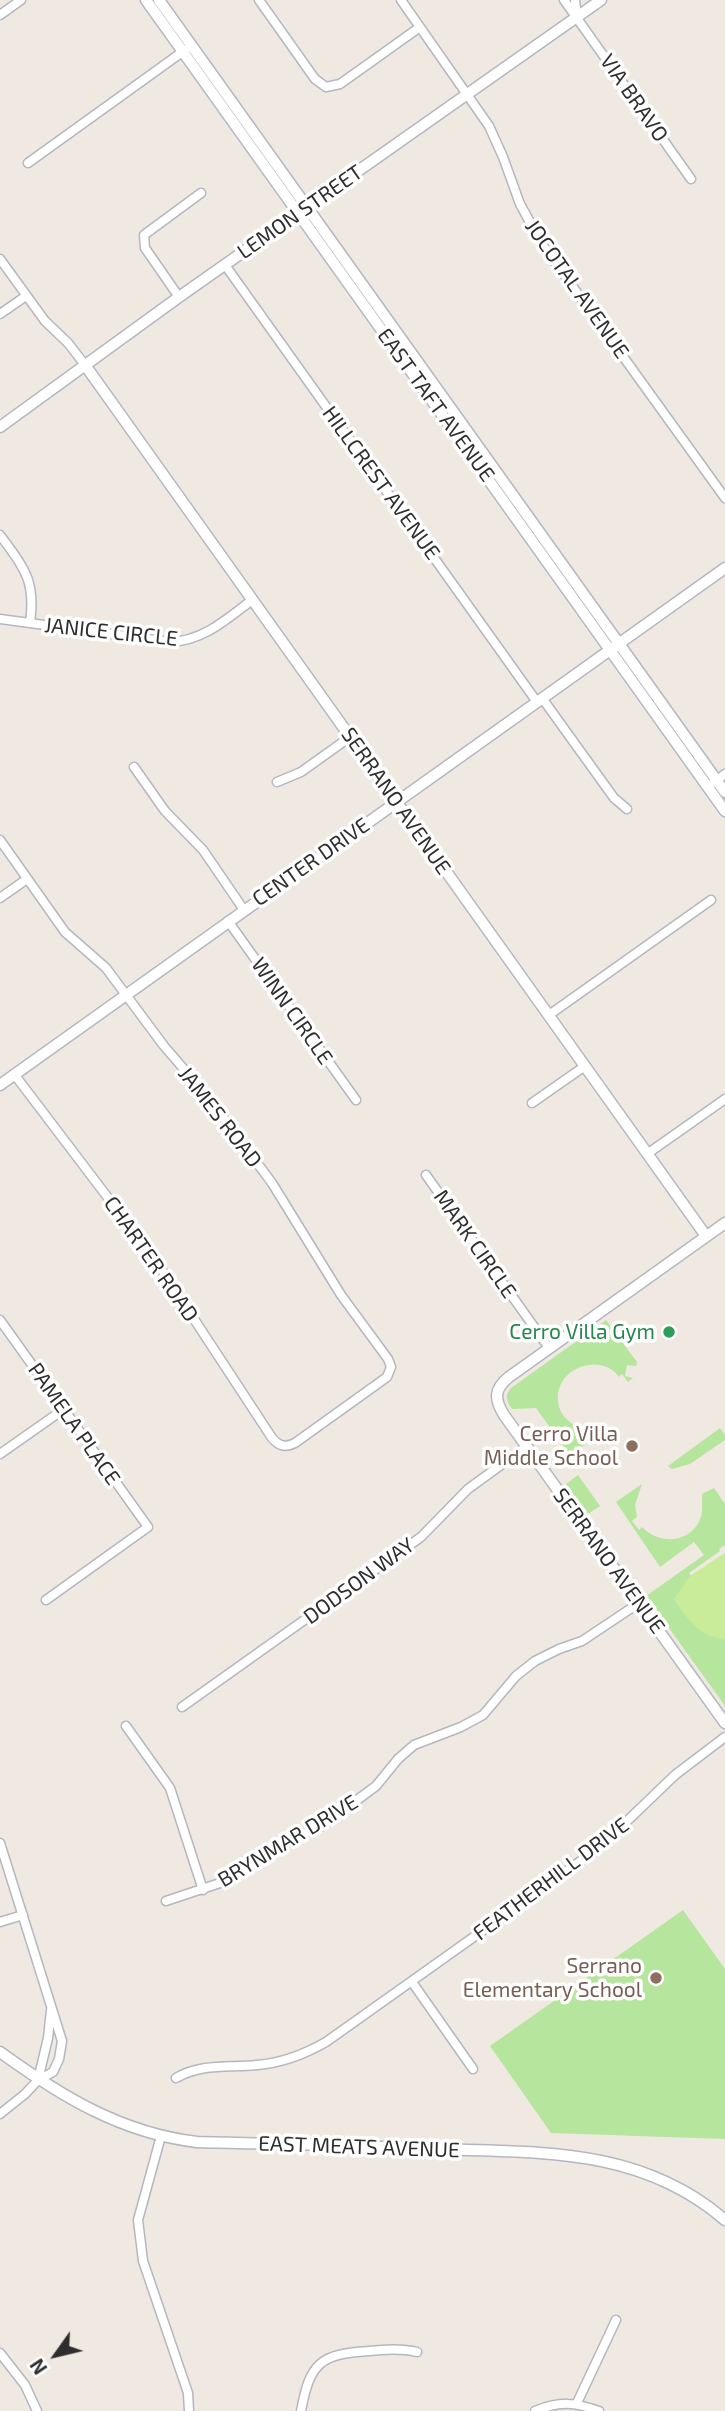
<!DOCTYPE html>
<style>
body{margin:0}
#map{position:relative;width:725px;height:2411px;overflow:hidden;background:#efe9e1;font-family:"Exo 2",sans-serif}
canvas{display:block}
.north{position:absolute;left:21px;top:2320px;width:70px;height:70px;-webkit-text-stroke:5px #fff;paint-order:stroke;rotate:236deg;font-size:19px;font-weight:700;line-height:28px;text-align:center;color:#2e2e2e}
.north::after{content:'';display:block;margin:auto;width:24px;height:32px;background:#2e2e2e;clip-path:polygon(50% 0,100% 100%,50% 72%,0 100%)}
</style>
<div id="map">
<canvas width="725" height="2411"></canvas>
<div class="north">N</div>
</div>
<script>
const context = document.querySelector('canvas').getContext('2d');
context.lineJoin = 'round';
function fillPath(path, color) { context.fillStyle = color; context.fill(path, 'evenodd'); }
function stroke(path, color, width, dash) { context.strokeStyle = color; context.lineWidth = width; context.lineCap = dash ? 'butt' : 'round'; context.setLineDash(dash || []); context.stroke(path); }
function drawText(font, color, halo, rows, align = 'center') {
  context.font = font + ' "Exo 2",sans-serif'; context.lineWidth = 7; context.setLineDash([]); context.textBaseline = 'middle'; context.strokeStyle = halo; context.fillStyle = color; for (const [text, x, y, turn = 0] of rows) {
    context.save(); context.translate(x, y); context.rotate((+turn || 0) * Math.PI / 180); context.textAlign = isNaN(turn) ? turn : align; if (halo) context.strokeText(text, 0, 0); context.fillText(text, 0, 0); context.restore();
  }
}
const green = new Path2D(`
 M 606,1320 L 637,1362 L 636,1366 L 627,1365 L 625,1376 L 633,1378 L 628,1382 L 622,1374 L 619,1377 C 602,1352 555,1367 558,1401 C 560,1424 583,1425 590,1441 L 570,1455 L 536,1408 L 512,1409 C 507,1402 504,1396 511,1388 Z
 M 720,1428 L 725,1435 L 725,1440 L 690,1464 L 672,1469 L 668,1466 Z
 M 578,1475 L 600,1506 L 588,1514 L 566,1484 Z
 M 642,1484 L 635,1505 L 637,1517 L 632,1521 L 639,1530 L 642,1527 C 660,1546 692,1543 701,1517 C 703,1510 702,1502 702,1494 L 714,1488 L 725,1504 L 725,1545 L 719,1549 L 720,1551 L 689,1573 L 691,1576 L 725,1553 L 725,1706 L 646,1596 L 704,1555 L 694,1542 L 660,1567 L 616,1502 Z
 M 683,1910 L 725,1969 L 725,2139 L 551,2133 L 490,2046 Z`);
const pitch = new Path2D(`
 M 725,1553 L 725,1639 C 700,1638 687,1618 674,1599 L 690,1576 Z`);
const minor = new Path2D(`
 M 259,0 L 315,79 L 326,87 L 340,84 L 420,27
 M 401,0 L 489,126 L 503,157 L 520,204 L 542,244 L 725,498
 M 564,0 L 691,179
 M 575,0 L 577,18
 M 0,15 L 21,0
 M 28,163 L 192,45
 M 0,259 L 45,321 L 68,343 L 85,365
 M 225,265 L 537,702
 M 179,297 L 145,248 L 144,235 L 201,193
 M 0,314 L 26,296
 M 0,535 C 24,568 36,580 30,623
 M 0,619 L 170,642 C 203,641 227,619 252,600
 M 542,698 L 614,798 L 627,809
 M 134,767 L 165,811 L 203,850 L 244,910
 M 277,782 L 301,772 L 350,737
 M 713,783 L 725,774
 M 0,840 L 65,932 L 106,968 L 164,1046 L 208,1097 L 272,1183 L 341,1295 L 388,1359 L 391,1367 L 387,1377 L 295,1443 C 285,1448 279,1446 272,1438 L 156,1261 L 14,1074
 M 0,898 L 27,879
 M 228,921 L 356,1100
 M 549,1015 L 711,900
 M 532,1103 L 585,1066
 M 647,1154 L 725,1099
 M 426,1175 L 549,1348
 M 0,1320 L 148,1527 L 46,1600
 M 0,1454 L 64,1409
 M 182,1707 L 421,1537 L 468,1489 L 527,1446
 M 126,1726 L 170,1788 L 203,1890
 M 0,1843 L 62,2041 L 59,2059 L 53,2072 L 38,2080 L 25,2094 L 0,2114
 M 166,1901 L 235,1878 L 272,1848 L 322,1826 L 376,1786 L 398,1759 L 414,1745 L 461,1727 L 483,1715 L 516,1676 L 535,1661 L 559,1649 L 582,1641 L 639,1603
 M 0,1922 L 23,1915
 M 412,1982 L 473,2069
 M 176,2078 C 202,2063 229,2068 257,2065 C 282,2063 305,2054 326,2042 L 599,1848 L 675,1775 L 725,1737
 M 38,2080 L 48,2038 L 51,2010
 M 161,2136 L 138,2220 L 143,2261 L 188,2393 L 189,2411
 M 0,2353 L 25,2385 L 37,2411
 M 577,2403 L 616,2320
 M 301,2411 C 310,2363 320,2354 369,2351 C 386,2349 401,2348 417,2352
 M 535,2411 C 560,2401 574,2402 599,2411`);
const tertiary = new Path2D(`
 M 146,0 L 725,811
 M 159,0 L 725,792
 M 85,365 L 706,1236
 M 0,427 L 179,297 L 601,0
 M 0,1085 L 725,568
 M 725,1223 L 509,1377 C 494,1389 494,1399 504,1415 L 725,1723
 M 0,2052 C 61,2096 121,2133 197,2142 C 275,2144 353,2145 431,2149 C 537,2153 639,2146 725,2220`);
const markers = [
 [669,1332,7,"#2e9e5b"],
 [632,1446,7,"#8d6e63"],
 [656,1978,7,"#8d6e63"]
];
const streetNames = [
 ["VIA BRAVO",634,98,55],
 ["LEMON STREET",300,212,-35],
 ["JOCOTAL AVENUE",577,289,55],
 ["EAST TAFT AVENUE",436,405,54],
 ["HILLCREST AVENUE",381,483,54],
 ["JANICE CIRCLE",111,632,6],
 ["SERRANO AVENUE",396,801,55],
 ["CENTER DRIVE",311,862,-35],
 ["WINN CIRCLE",292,1011,55],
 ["JAMES ROAD",220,1117,52],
 ["MARK CIRCLE",475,1244,55],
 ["CHARTER ROAD",151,1259,55],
 ["PAMELA PLACE",74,1424,55],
 ["SERRANO AVENUE",609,1561,54],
 ["DODSON WAY",359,1581,-36],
 ["BRYNMAR DRIVE",288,1841,-31],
 ["FEATHERHILL DRIVE",551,1879,-37],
 ["EAST MEATS AVENUE",359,2147,2]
];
const leisureNames = [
 ["Cerro Villa Gym",655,1332]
];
const educationNames = [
 ["Cerro Villa",618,1434],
 ["Middle School",618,1458],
 ["Serrano",642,1966],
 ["Elementary School",642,1990]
];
fillPath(green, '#b6e59e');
fillPath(pitch, '#c9ec9a');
stroke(minor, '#b4b7c1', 11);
stroke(tertiary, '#b4b7c1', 13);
stroke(minor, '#fff', 8);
stroke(tertiary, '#fff', 10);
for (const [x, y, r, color] of markers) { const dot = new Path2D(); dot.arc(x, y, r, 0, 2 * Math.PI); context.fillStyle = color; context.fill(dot); stroke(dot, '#fff', 2.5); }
drawText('21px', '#2e2e2e', '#fff', streetNames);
drawText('21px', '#27864d', '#fff', leisureNames, 'right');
drawText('21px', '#785e54', '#fff', educationNames, 'right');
</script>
